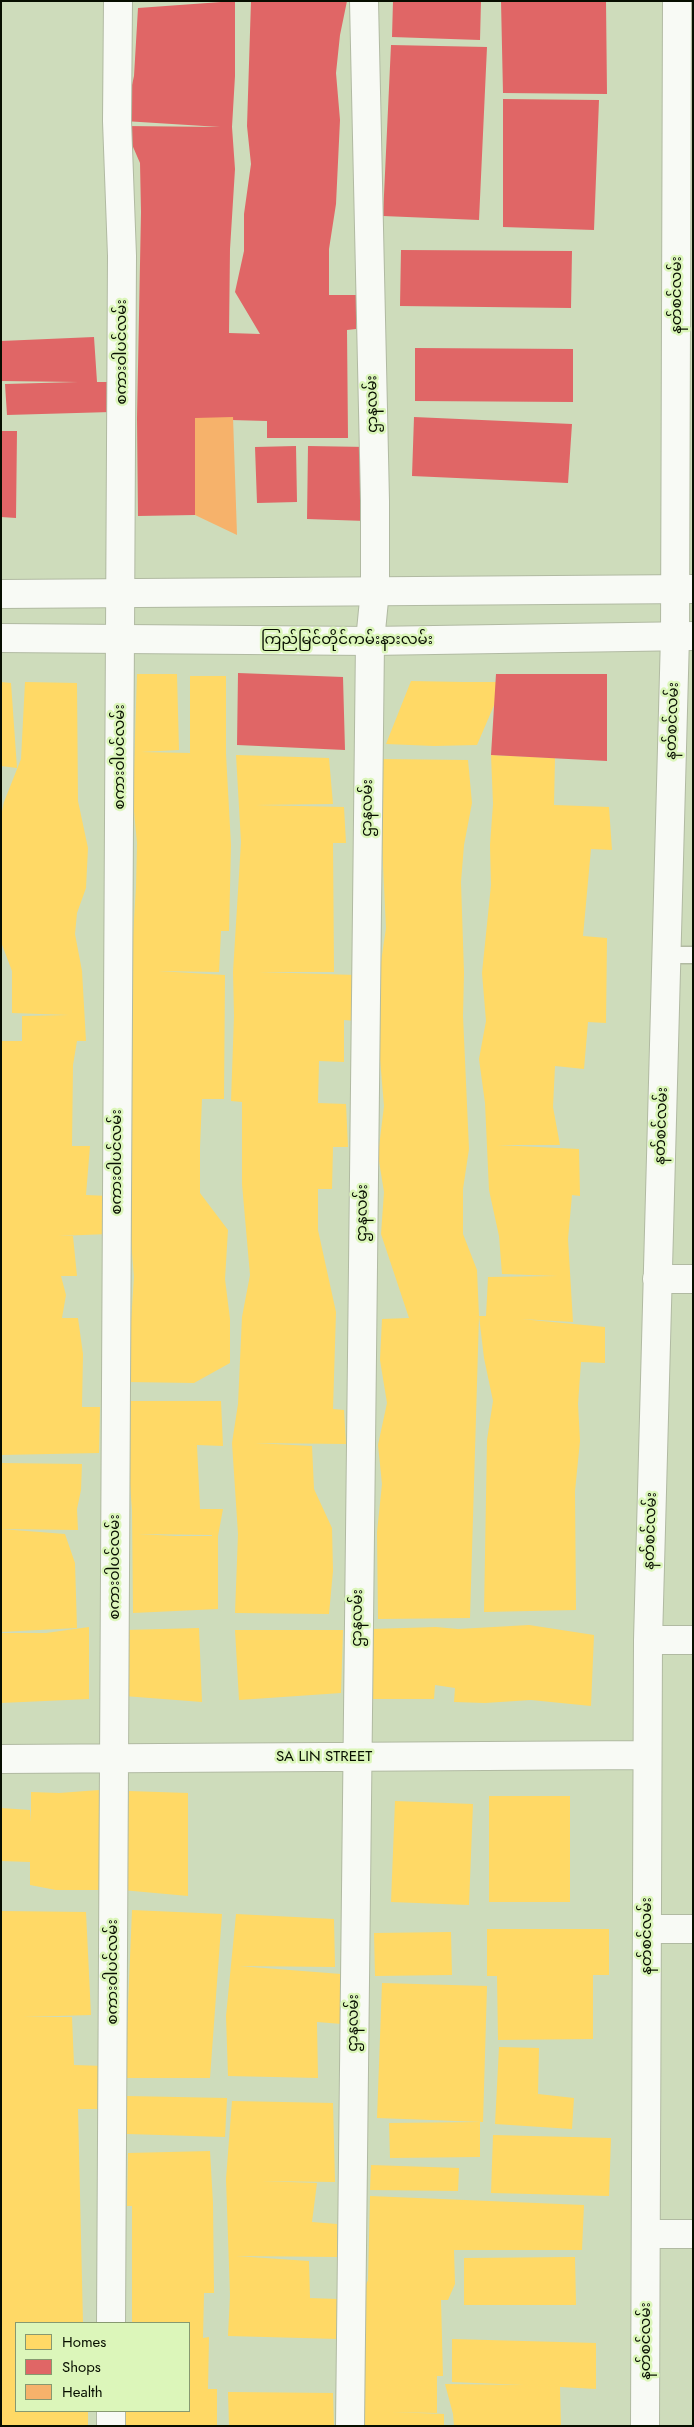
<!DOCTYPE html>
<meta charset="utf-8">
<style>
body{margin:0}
#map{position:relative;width:694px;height:2427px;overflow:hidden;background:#cedcbb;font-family:Jost,sans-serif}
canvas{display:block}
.frame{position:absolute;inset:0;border:2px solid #070e00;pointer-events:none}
.legend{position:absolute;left:15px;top:2322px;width:175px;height:90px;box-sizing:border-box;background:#dcf6ba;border:1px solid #879970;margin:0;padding:6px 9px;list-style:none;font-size:15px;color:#070e00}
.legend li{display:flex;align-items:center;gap:10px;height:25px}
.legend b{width:25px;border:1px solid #879970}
</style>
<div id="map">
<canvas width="694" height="2427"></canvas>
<div class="frame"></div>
<ul class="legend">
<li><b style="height:14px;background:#ffd966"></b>Homes</li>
<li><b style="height:14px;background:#e06666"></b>Shops</li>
<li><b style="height:14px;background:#f6b26b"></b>Health</li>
</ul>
</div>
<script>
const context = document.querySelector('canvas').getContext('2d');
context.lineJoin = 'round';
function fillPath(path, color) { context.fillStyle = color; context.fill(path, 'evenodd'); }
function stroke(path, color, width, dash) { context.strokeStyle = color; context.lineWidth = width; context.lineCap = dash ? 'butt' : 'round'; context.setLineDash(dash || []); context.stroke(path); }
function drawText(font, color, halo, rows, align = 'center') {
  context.font = font + ' Jost,"Noto Sans Myanmar",sans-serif'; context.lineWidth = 5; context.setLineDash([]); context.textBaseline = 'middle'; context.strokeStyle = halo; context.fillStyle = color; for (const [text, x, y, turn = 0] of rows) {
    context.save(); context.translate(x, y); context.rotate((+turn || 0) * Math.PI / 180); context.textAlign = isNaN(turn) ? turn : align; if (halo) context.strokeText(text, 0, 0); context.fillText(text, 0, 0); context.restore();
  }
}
const homes = new Path2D(`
 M 137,674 L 177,674 L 179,750 L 141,752 L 190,753 L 190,676 L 226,676 L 226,754 L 231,845 L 229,931 L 221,931 L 219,972 L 158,971 L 225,975 L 224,1099 L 202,1099 L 200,1147 L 200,1193 L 228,1230 L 225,1279 L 230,1319 L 230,1363 L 194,1383 L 127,1382 L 134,1277 L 127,1192 L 127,1034 L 136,887 L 137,843 L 133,801 Z
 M 411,681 L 463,682 L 504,682 L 477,745 L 434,746 L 386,744 Z
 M 1,682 L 11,683 L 17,768 L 1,766 Z
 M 25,682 L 77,683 L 78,801 L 88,848 L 86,888 L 77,913 L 75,934 L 82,971 L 86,1041 L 77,1041 L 73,1065 L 72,1146 L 90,1146 L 86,1195 L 109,1196 L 109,1234 L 58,1236 L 73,1236 L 77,1276 L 61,1276 L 66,1295 L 62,1318 L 78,1318 L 83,1354 L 82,1407 L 100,1407 L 99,1453 L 1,1455 L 1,1041 L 22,1041 L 22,1016 L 69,1015 L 12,1013 L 12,971 L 1,942 L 1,816 L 4,802 L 21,759 Z
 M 236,755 L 329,758 L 333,804 L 255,805 L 344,807 L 346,843 L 333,843 L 334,972 L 259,972 L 356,975 L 356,1021 L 344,1020 L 344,1062 L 319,1061 L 318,1103 L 346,1104 L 348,1147 L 333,1147 L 332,1189 L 318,1189 L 318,1230 L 336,1312 L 333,1409 L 344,1410 L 346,1444 L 255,1443 L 312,1446 L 314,1489 L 332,1528 L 333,1571 L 329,1614 L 235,1613 L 238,1534 L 232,1443 L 238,1404 L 242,1317 L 250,1275 L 242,1184 L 242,1102 L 231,1101 L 234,1016 L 233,972 L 241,842 Z
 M 491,755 L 555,758 L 554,805 L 609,807 L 612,850 L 591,849 L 583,936 L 607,938 L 606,1023 L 588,1022 L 584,1069 L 555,1066 L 553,1107 L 560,1145 L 497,1145 L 579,1149 L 580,1196 L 572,1195 L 568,1239 L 573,1322 L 521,1319 L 605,1327 L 605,1363 L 581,1362 L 578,1404 L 580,1441 L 575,1491 L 576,1610 L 484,1612 L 487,1440 L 493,1401 L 484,1358 L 479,1316 L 486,1316 L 488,1277 L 558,1276 L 502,1274 L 499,1236 L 489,1190 L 485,1103 L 479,1059 L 486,1021 L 482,973 L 491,885 L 490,845 L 493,804 Z
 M 378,759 L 468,760 L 472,803 L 464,845 L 461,882 L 464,973 L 463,1016 L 469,1149 L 463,1189 L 463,1234 L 477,1270 L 479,1316 L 470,1618 L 378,1619 L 377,1532 L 382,1484 L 378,1445 L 387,1403 L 380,1360 L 382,1319 L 409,1318 L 381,1234 L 384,1192 L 378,1155 L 384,1106 L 380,1059 L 380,969 L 386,928 Z
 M 127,1401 L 221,1401 L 223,1446 L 197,1445 L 200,1509 L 223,1509 L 218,1536 L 218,1609 L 133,1613 L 132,1510 L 127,1444 ZM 138,1534 L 212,1535 L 212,1536 L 176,1536 Z
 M 1,1463 L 82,1464 L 81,1490 L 77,1509 L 78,1530 L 1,1529 Z
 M 1,1529 L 65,1534 L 75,1563 L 77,1628 L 1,1632 Z
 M 529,1625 L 594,1635 L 591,1706 L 531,1700 L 485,1703 L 454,1702 L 455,1688 L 435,1685 L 434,1699 L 372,1699 L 371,1629 L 436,1627 L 458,1629 Z
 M 89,1627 L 89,1699 L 1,1703 L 1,1633 L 46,1633 Z
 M 199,1628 L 202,1702 L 124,1696 L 126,1630 Z
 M 235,1630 L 343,1630 L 341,1693 L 239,1700 Z
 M 99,1790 L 103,1890 L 56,1890 L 30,1885 L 30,1862 L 1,1861 L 1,1808 L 30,1810 L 31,1822 L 31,1792 L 59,1793 Z
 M 129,1791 L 188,1793 L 188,1896 L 122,1890 Z
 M 489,1796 L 570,1796 L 570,1902 L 489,1902 Z
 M 395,1801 L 473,1804 L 469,1905 L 391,1902 Z
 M 132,1910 L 222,1914 L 210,2078 L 125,2078 Z
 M 1,1911 L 86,1912 L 91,2015 L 23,2017 L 72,2017 L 74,2065 L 104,2066 L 106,2109 L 78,2109 L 83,2323 L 16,2323 L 16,2411 L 88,2411 L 88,2426 L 1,2426 Z
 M 236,1914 L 334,1919 L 335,1967 L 239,1966 L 341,1974 L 342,2024 L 317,2022 L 318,2078 L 228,2076 L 226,2016 Z
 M 487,1929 L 609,1929 L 609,1975 L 593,1975 L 593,2039 L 498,2040 L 497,1976 L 487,1976 Z
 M 451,1932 L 452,1975 L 375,1976 L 374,1933 Z
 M 382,1983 L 487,1986 L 483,2122 L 377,2118 Z
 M 499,2047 L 539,2048 L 538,2094 L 574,2098 L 572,2129 L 495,2124 Z
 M 127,2096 L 227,2098 L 225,2137 L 127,2134 Z
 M 232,2101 L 333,2103 L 335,2182 L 261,2181 L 317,2183 L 312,2222 L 337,2224 L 337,2257 L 236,2256 L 309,2261 L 310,2298 L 338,2299 L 339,2339 L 228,2336 L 230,2295 L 226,2179 Z
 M 480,2122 L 480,2157 L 390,2158 L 389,2123 Z
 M 493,2135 L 611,2138 L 609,2196 L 491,2193 Z
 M 210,2151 L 213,2203 L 214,2293 L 204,2293 L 203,2338 L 209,2337 L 208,2389 L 217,2389 L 217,2426 L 122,2426 L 122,2411 L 189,2411 L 189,2323 L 132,2323 L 132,2206 L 127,2206 L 128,2153 Z
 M 371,2165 L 459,2168 L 458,2191 L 370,2190 Z
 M 370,2196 L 584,2205 L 582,2250 L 454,2250 L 455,2284 L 448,2300 L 441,2300 L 443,2376 L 437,2376 L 437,2413 L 391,2412 L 444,2414 L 444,2426 L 357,2426 L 359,2300 L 368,2280 Z
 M 575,2257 L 576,2305 L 464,2305 L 464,2258 Z
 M 452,2339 L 596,2343 L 596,2389 L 560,2387 L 561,2426 L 454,2426 L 453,2414 L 445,2384 L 524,2385 L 452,2382 Z
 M 228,2392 L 333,2393 L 334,2426 L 229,2426 Z`);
const shops = new Path2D(`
 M 235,1 L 235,76 L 232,127 L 235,169 L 230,249 L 229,333 L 260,334 L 235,292 L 244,251 L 244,214 L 251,164 L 247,126 L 251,1 L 347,1 L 340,35 L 336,73 L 340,120 L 336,204 L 329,249 L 329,295 L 356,295 L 356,329 L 347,330 L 348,438 L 267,438 L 267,421 L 195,419 L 195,515 L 138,516 L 137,418 L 141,212 L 140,163 L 124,126 L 220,127 L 124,121 L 134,76 L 138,8 Z
 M 393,1 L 481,1 L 480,40 L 392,37 Z
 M 501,1 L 606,1 L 607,94 L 503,93 Z
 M 391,45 L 487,47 L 479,220 L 383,216 Z
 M 503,99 L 599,100 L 594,230 L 503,227 Z
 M 401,250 L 572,251 L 571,308 L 400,306 Z
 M 94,337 L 97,382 L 109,382 L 111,412 L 7,415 L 5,384 L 78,382 L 1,381 L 1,341 Z
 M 415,348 L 573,349 L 573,402 L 415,401 Z
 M 414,417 L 572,424 L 568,483 L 412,476 Z
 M 1,431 L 17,431 L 16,518 L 1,517 Z
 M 296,446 L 297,502 L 257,503 L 255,447 Z
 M 308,446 L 367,447 L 366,521 L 307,519 Z
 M 238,673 L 343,677 L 345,750 L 237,745 Z
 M 496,674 L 607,674 L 607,761 L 491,755 Z`);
const health = new Path2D(`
 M 233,417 L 237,535 L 195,515 L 195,418 Z`);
const service = new Path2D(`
 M 667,955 L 693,955`);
const minor = new Path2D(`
 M 657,1279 L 693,1279
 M 648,1640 L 693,1640
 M 1,1759 L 647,1755
 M 647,1929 L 693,1929
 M 646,2234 L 693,2234
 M 111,2323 L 122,256 L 117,121 L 118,1
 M 111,2426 L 111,2411
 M 350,2426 L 370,641 L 375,590 L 375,501 L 364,1
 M 645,2426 L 648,1640 L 675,636 L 677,1`);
const primary = new Path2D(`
 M 1,594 L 693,589
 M 1,638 L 370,641 L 693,636`);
const streetNames = [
 ["နတ်စင်လမ်း",677,295,-90],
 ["စကားဝါပင်လမ်း",122,352,-90],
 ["ဌာနလမ်း",373,404,-91],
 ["ကြည်မြင်တိုင်ကမ်းနားလမ်း",347,640],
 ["နတ်စင်လမ်း",673,721,-88],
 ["စကားဝါပင်လမ်း",120,757,-90],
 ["ဌာနလမ်း",368,808,-89],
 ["နတ်စင်လမ်း",662,1126,-88],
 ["စကားဝါပင်လမ်း",117,1162,-90],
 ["ဌာနလမ်း",363,1213,-89],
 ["နတ်စင်လမ်း",651,1531,-88],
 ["စကားဝါပင်လမ်း",115,1567,-90],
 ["ဌာနလမ်း",358,1618,-89],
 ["SA LIN STREET",324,1757],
 ["နတ်စင်လမ်း",647,1936,-90],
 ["စကားဝါပင်လမ်း",113,1972,-90],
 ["ဌာနလမ်း",354,2023,-89],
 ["နတ်စင်လမ်း",646,2341,-90]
];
fillPath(homes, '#ffd966');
fillPath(shops, '#e06666');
fillPath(health, '#f6b26b');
stroke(service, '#b1baa2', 19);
stroke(minor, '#b1baa2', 30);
stroke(primary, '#b1baa2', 30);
stroke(service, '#f8faf5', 16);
stroke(minor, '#f8faf5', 28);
stroke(primary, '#f8faf5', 28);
drawText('15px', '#070e00', '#dcf6ba', streetNames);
</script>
